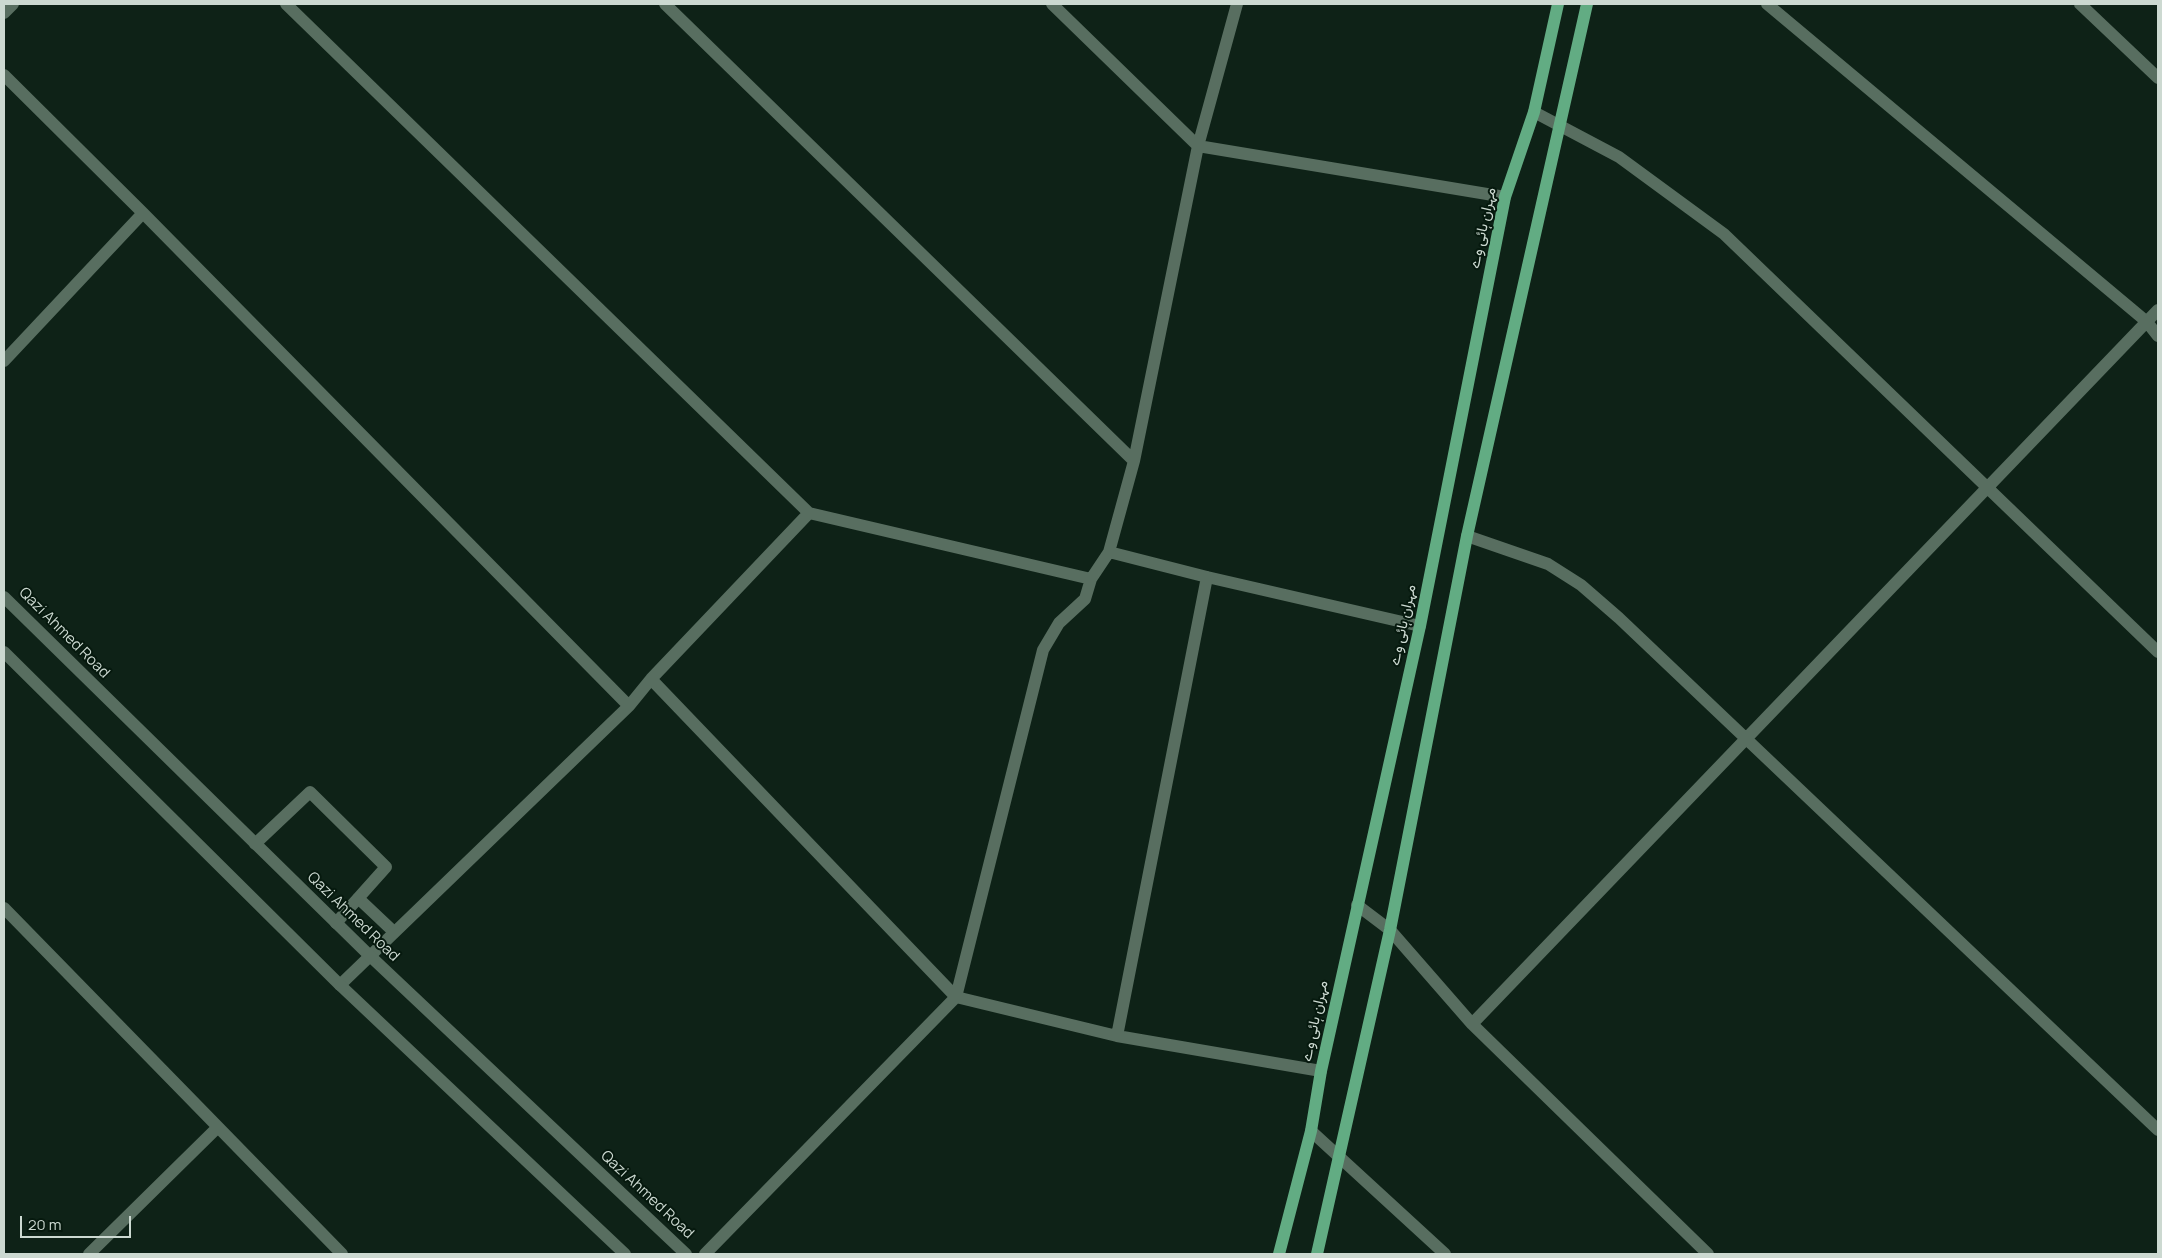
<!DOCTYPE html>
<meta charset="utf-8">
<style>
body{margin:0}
#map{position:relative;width:2162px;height:1258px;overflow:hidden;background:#0e2217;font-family:Manrope,sans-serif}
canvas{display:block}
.frame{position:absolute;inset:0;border:5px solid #ccd9d1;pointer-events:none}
.scale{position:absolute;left:20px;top:1216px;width:111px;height:22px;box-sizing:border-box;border:2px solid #ccd9d1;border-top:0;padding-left:6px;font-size:15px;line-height:18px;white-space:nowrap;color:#ccd9d1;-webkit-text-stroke:4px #06190e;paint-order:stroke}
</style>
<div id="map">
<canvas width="2162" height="1258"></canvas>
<div class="frame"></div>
<div class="scale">20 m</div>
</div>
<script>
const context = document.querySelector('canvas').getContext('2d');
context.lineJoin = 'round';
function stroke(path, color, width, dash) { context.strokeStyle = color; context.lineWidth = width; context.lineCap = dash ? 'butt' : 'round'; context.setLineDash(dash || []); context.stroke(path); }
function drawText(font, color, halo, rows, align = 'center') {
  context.font = font + ' Manrope,Vazirmatn,sans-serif'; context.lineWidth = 4; context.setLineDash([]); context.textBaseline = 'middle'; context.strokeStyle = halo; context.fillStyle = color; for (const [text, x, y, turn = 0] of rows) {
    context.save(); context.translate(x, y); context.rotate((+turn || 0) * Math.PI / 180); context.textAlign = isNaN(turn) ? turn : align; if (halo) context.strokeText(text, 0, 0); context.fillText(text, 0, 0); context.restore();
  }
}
const service = new Path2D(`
 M 255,844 L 310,792 L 386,867 L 336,923
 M 358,898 L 394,932`);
const minor = new Path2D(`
 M 286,4 L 809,513 L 1091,579
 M 665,4 L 1134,461
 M 1052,4 L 1198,146 L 1505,197
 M 1767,4 L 2147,322 L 2158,336
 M 2080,4 L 2158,78
 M 4,13 L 13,4
 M 4,75 L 143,213 L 629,706
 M 1534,112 L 1619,157 L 1724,234 L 2158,652
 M 4,361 L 143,213
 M 1467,536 L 1548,564 L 1581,585 L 1619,618 L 2158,1130
 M 1109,552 L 1207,577 L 1420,626
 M 651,679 L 956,997 L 1117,1036 L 1321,1071
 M 1357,905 L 1390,930 L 1472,1024 L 1708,1254
 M 4,908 L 342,1254
 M 340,985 L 629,706 L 651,679 L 809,513
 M 1472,1024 L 2158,310
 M 1117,1036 L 1207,577
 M 1311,1131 L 1445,1254
 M 89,1254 L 218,1127
 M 705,1254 L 956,997 L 1043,650 L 1059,623 L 1085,599 L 1091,579 L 1109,552 L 1134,461 L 1198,146 L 1237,4`);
const secondary = new Path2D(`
 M 4,597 L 369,955 L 686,1254
 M 4,652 L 340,985 L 625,1254`);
const primary = new Path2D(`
 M 1279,1254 L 1311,1131 L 1321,1071 L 1420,626 L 1505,197 L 1534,112 L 1558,4
 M 1317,1254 L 1390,930 L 1467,536 L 1587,4`);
const streetNames = [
 ["مہران ہائی وے",1483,228,-78],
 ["مہران ہائی وے",1403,625,-78],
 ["Qazi Ahmed Road",64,633,45],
 ["Qazi Ahmed Road",353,917,44],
 ["مہران ہائی وے",1315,1021,-78],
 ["Qazi Ahmed Road",647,1195,43]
];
stroke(service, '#586e60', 12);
stroke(minor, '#586e60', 12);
stroke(secondary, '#586e60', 12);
stroke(primary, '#62ac83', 12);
drawText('15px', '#ccd9d1', '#06190e', streetNames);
</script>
